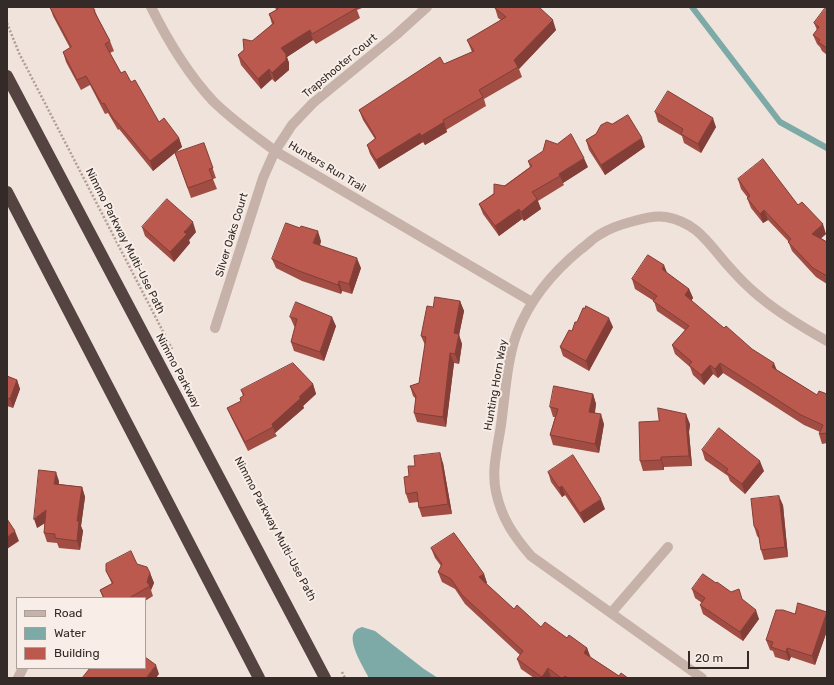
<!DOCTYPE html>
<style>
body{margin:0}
#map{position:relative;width:834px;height:685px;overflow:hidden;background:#efe3dc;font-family:Rubik,sans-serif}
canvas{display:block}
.frame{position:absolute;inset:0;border:8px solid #342a28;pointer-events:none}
.legend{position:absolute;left:16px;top:597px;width:130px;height:72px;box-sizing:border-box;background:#f8eee7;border:1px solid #aaa09b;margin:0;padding:5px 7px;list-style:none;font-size:12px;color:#342a28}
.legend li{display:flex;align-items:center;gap:8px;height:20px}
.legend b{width:20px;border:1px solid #aaa09b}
.scale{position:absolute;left:688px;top:651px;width:61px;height:18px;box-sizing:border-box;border:2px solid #342a28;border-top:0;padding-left:5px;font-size:12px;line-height:14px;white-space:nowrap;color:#342a28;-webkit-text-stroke:3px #f8eee7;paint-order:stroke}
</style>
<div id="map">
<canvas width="834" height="685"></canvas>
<div class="frame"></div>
<ul class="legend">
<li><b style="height:5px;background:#c6b2a9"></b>Road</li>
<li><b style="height:11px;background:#7daaa6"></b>Water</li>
<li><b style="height:11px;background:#bb594e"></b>Building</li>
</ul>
<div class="scale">20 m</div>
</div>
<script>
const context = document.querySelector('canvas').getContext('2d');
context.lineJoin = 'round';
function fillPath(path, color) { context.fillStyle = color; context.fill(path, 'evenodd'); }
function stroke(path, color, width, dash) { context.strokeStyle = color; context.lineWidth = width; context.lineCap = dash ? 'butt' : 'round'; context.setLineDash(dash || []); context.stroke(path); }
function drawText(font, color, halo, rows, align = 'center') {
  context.font = font + ' Rubik,sans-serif'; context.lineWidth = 4; context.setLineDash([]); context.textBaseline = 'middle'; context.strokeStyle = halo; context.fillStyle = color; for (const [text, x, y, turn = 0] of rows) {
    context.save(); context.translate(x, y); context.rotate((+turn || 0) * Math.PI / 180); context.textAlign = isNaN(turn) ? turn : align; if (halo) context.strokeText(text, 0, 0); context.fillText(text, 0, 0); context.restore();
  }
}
const water = new Path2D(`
 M 362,627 L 375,631 L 424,669 L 438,678 L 369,678 C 364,668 345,639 356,630 C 358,628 360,628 362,627 Z`);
const stream = new Path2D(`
 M 692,7 L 780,122 L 827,148`);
const path = new Path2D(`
 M 7,23 L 19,53 L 172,349
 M 342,672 L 345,678`);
const street = new Path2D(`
 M 151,7 C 168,41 187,73 213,101 C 232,120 254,135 275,151 L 532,302
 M 215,328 L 263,178 L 275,151 L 292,125 L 313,103 L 396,35 L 427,7
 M 611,613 L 668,547
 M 18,678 L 23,668
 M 702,678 L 531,556 C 513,535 502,519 496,492 C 491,470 498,446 501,425 C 505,396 507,359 517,333 C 530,299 553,272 581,249 C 587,245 592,239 599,235 C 610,228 622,224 634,221 C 644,218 656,215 666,217 C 700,223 710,247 732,270 C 740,279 750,289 760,297 C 780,314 804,328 827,341`);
const highway = new Path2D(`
 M 7,76 L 325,678
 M 7,192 L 259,678`);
const wall = new Path2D(`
 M 50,7 L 95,11 L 98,18 L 110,41 L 114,51 L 110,53 L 121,73 L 131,82 L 159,122 L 179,138 L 182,147 L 153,171 L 119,129 L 118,130 L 108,113 L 105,114 L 90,85 L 81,90 L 66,62 L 63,52 L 70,48 L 53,16 Z
 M 275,7 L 361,7 L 362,8 L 357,10 L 360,18 L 316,44 L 313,40 L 287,57 L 289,63 L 289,70 L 275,82 L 272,79 L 261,89 L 241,65 L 238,55 L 272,24 L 269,14 L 276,10 Z
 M 539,7 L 556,30 L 519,69 L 522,77 L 484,99 L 486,106 L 446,130 L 447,132 L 425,145 L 423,142 L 379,169 L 370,154 L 367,145 L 375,139 L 363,120 L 359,110 L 444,64 L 472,52 L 467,40 L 501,20 L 498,18 L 495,8 Z
 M 827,8 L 827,55 L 822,51 L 820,47 L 817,44 L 813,35 L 817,30 L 814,23 Z
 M 655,112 L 716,127 L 701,153 L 684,143 L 682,136 L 658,122 Z
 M 612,124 L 645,147 L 605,175 L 589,150 L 586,140 Z
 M 204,143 L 216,178 L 213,179 L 217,189 L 191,198 L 175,153 Z
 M 528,161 L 588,167 L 563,183 L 564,185 L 538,201 L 541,209 L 524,221 L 522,219 L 499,236 L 483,214 L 479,204 L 530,167 Z
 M 738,179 L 798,205 L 826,234 L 821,238 L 827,242 L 827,284 L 816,277 L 792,251 L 788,241 L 768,220 L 763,223 L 751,208 L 747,198 L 748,198 L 741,189 Z
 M 142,227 L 196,232 L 189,240 L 190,243 L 174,262 L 145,236 Z
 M 321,241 L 320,246 L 361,268 L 352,294 L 342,291 L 341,294 L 302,281 L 276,268 L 272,259 Z
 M 667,273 L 689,289 L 693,298 L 691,301 L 724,328 L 777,370 L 817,395 L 827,394 L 827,443 L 822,444 L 819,434 L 820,432 L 804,425 L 723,373 L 718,378 L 713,374 L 704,385 L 693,375 L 690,367 L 675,354 L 672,345 L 685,330 L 657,311 L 654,301 L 635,289 L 632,279 Z
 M 460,301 L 464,311 L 459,335 L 462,344 L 459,364 L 454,363 L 446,427 L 417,422 L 414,413 L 416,399 L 413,396 L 410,386 L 419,383 L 425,345 L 421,336 L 433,307 Z
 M 290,317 L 336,326 L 324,361 L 294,351 L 291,342 L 295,327 L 294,326 Z
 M 577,322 L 613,327 L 589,371 L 563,356 L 560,347 L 572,331 Z
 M 7,376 L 17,380 L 20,389 L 13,408 L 7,406 Z
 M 313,384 L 316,394 L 303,406 L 304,408 L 275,433 L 277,436 L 248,451 L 231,417 L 227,408 L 241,401 L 243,396 L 241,390 Z
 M 593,394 L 596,404 L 595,413 L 604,424 L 599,453 L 553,445 L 550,435 L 555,417 L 553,417 L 550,407 Z
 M 690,424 L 689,432 L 692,466 L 664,467 L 664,470 L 643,471 L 640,461 Z
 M 702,450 L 764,471 L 745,494 L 730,481 L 728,476 L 705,460 Z
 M 443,463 L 452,514 L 422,517 L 419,508 L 418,502 L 409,503 L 406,494 L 409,476 Z
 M 548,472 L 605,509 L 584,523 L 565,495 L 562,497 L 551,482 Z
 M 59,481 L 59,484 L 82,487 L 85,497 L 81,526 L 83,531 L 80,550 L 59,548 L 57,543 L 47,542 L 44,533 L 45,523 L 37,528 Z
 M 783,505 L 788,557 L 764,560 L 761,550 L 759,538 L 757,536 L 754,526 Z
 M 431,548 L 484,574 L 487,583 L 486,584 L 514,609 L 541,627 L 567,638 L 587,648 L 590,657 L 619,676 L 628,678 L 534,678 L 521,669 L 517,659 L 520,655 L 465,604 L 455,589 L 442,582 L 438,572 L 441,566 L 435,558 Z
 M 137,564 L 150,573 L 154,583 L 151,590 L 153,596 L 145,601 L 145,598 L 103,598 L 100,590 L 112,584 L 106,571 Z
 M 716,583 L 743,600 L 759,619 L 743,641 L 703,614 L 700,605 L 702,603 L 695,598 L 692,589 Z
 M 827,612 L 827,631 L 815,665 L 791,657 L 789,661 L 775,657 L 773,651 L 770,650 L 766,640 L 795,614 Z`);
const shadedWall = new Path2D(`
 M 553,20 L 556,30 L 519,69 L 514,60 Z
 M 310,30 L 313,40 L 287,57 L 289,63 L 289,70 L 275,82 L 272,73 L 281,48 Z
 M 269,69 L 272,79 L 261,89 L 258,79 Z
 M 713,118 L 716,127 L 701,153 L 698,144 Z
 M 444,122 L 447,132 L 425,145 L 421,136 Z
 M 420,133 L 423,142 L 379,169 L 376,160 Z
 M 179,138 L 182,147 L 153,171 L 150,161 Z
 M 642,138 L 645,147 L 605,175 L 601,165 Z
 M 584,158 L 588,167 L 563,183 L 559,174 Z
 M 537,199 L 541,209 L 524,221 L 521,212 Z
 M 519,209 L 522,219 L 499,236 L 495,226 Z
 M 764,210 L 768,220 L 763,223 L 760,214 Z
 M 193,222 L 196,232 L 189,240 L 190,243 L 174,262 L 170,252 L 184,232 Z
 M 823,224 L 826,234 L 816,243 L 812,234 Z
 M 318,231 L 321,241 L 317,253 L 313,243 Z
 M 357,258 L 361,268 L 352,294 L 349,284 Z
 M 664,265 L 668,275 L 662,269 Z
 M 339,281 L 342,291 L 341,294 L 338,285 Z
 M 689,289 L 693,298 L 688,305 L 685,295 Z
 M 460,301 L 464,311 L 459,335 L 462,344 L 459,364 L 455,354 L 454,333 Z
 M 332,317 L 336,326 L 324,361 L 320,352 Z
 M 609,318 L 613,327 L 589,371 L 586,361 Z
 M 450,353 L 454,363 L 446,427 L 443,417 Z
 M 720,363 L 723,373 L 718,378 L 715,369 Z
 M 774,363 L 778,373 L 772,367 Z
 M 710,365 L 713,374 L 704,385 L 701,375 Z
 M 17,380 L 20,389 L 13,408 L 10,399 Z
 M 313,384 L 316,394 L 303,406 L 304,408 L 275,433 L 272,424 Z
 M 593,394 L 596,404 L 593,422 L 589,412 Z
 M 601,414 L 604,424 L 599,453 L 595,444 Z
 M 686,414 L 690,424 L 689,432 L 692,466 L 689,456 L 686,422 Z
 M 440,453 L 443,463 L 452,514 L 448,504 Z
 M 661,457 L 664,467 L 664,470 L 661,460 Z
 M 760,461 L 764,471 L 745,494 L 742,484 Z
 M 56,472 L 59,481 L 58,493 L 54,484 Z
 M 562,486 L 565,495 L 562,497 L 559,488 Z
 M 82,487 L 85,497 L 81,526 L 83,531 L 80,550 L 77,541 L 77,521 Z
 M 779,496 L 783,505 L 788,557 L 785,547 Z
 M 601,499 L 605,509 L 584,523 L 580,513 Z
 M 46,510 L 50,520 L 37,528 L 34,519 Z
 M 15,531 L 19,541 L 7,549 L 7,537 Z
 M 150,573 L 154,583 L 151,590 L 147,582 Z
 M 484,574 L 487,583 L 482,586 L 479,577 Z
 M 756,610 L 759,619 L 743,641 L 740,632 Z
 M 827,612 L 827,631 L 815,665 L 812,656 Z
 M 587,648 L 591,658 L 584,653 Z
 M 787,648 L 791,657 L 789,661 L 786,652 Z
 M 156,665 L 159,674 L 156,678 L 146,678 Z
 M 548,668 L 551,678 L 542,678 L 542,677 Z`);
const building = new Path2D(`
 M 50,7 L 93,7 L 95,11 L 94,11 L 110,41 L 105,44 L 121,73 L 125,71 L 131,82 L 135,80 L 159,122 L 164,118 L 179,138 L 150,161 L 115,120 L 114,120 L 104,103 L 102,104 L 86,76 L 77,80 L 63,52 L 71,47 Z
 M 277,7 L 356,7 L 357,8 L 312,34 L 310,30 L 281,48 L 286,54 L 286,60 L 272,73 L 269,69 L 258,79 L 238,55 L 244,50 L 243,39 L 252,41 L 274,23 L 269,14 L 278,9 Z
 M 496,7 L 539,7 L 553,20 L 514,60 L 518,67 L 479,90 L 483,97 L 443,120 L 444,122 L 421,136 L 420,133 L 376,160 L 367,145 L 376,138 L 359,110 L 440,57 L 444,64 L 474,51 L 467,40 L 506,17 L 495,8 Z
 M 826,7 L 827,8 L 827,48 L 818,42 L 820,40 L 813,35 L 819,27 L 814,23 Z
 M 668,91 L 713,118 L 698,144 L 681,134 L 683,129 L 655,112 Z
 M 628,115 L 642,138 L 601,165 L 586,140 L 596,134 L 601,125 L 607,122 L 612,124 Z
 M 571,134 L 584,158 L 559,174 L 560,176 L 532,192 L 537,199 L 521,212 L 519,209 L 495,226 L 479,204 L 494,194 L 494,184 L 505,186 L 532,166 L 528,161 L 543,151 L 546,140 L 557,144 Z
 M 204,143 L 213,168 L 209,169 L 213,179 L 188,188 L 175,153 Z
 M 763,159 L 798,205 L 802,202 L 823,224 L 812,234 L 827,242 L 827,276 L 813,268 L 788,242 L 791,239 L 764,210 L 760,214 L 747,198 L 750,196 L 738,179 Z
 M 167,199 L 193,222 L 184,232 L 187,234 L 170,252 L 142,227 Z
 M 286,223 L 300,228 L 301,226 L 318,231 L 313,243 L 357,258 L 349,284 L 339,281 L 338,285 L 299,271 L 272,259 Z
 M 648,255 L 664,265 L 662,269 L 689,289 L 685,295 L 724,328 L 726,326 L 752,349 L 774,363 L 772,367 L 817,395 L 819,391 L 827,394 L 827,433 L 819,434 L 823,425 L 801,415 L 720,363 L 715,369 L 710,365 L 701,375 L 689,365 L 692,362 L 672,345 L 689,326 L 653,301 L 657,296 L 632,279 Z
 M 435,297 L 460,301 L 454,333 L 459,334 L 455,354 L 450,353 L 443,417 L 414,413 L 416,396 L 410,386 L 419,383 L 426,337 L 421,336 L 427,306 L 433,307 Z
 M 296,302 L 332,317 L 320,352 L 291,342 L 297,319 L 290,317 Z
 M 586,306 L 609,318 L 586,361 L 560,347 L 569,330 L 572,331 L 575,322 L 577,322 L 583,308 L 585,308 Z
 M 293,363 L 313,384 L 299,397 L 301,398 L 272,424 L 273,427 L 245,442 L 227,408 L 241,401 L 240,398 L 244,395 L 241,390 Z
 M 7,376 L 17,380 L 10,399 L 7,398 Z
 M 554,386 L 593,394 L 589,412 L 601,414 L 595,444 L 550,435 L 558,409 L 550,407 Z
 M 658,408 L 686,414 L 686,422 L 689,456 L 661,457 L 661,460 L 640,461 L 639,422 L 659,421 Z
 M 719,428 L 760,461 L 742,484 L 726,472 L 728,469 L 702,450 Z
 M 440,453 L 448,504 L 419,508 L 417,492 L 406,494 L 404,477 L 409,476 L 408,466 L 415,466 L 414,456 Z
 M 573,455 L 601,499 L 580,513 L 562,486 L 559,488 L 548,472 Z
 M 39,470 L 56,472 L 54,484 L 82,487 L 77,521 L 79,521 L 77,541 L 55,538 L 55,534 L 44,533 L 46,510 L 34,519 Z
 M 779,496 L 785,547 L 761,550 L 758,531 L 754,526 L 751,499 Z
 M 7,519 L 15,531 L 7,537 Z
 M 454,533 L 484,574 L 479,577 L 514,609 L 517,605 L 541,627 L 545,622 L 567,638 L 569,635 L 587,648 L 584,653 L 619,676 L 621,673 L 628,678 L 568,678 L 565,676 L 563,678 L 561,678 L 548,668 L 542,677 L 517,659 L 523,651 L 462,595 L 451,579 L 438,572 L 442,564 L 431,548 Z
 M 131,551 L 137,564 L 147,567 L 150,573 L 147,582 L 150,586 L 129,598 L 104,598 L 100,590 L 113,583 L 106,571 L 106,564 Z
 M 703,574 L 716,583 L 717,582 L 731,592 L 739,589 L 742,599 L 756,610 L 740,632 L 700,605 L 705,598 L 692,589 Z
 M 798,603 L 827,612 L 812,656 L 787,648 L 786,652 L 771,647 L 773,642 L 766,640 L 776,610 L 783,610 L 795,614 Z
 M 145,657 L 156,665 L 146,678 L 82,678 L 90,668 L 145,668 Z`);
const streetNames = [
 ["Trapshooter Court",340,66,-40],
 ["Hunters Run Trail",327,167,31],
 ["Silver Oaks Court",232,235,-73],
 ["Nimmo Parkway Multi-Use Path",125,241,63],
 ["Nimmo Parkway",178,371,62],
 ["Hunting Horn Way",496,385,-80],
 ["Nimmo Parkway Multi-Use Path",275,529,62]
];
fillPath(water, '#7daaa6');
stroke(stream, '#7daaa6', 6);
stroke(path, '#b29c93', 2.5, [2, 2]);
stroke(street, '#c6b2a9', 10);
stroke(highway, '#544340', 12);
fillPath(wall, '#a14d43');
fillPath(shadedWall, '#833e37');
fillPath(building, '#bb594e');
stroke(building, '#833e37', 1);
drawText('11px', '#342a28', '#f8eee7', streetNames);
</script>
